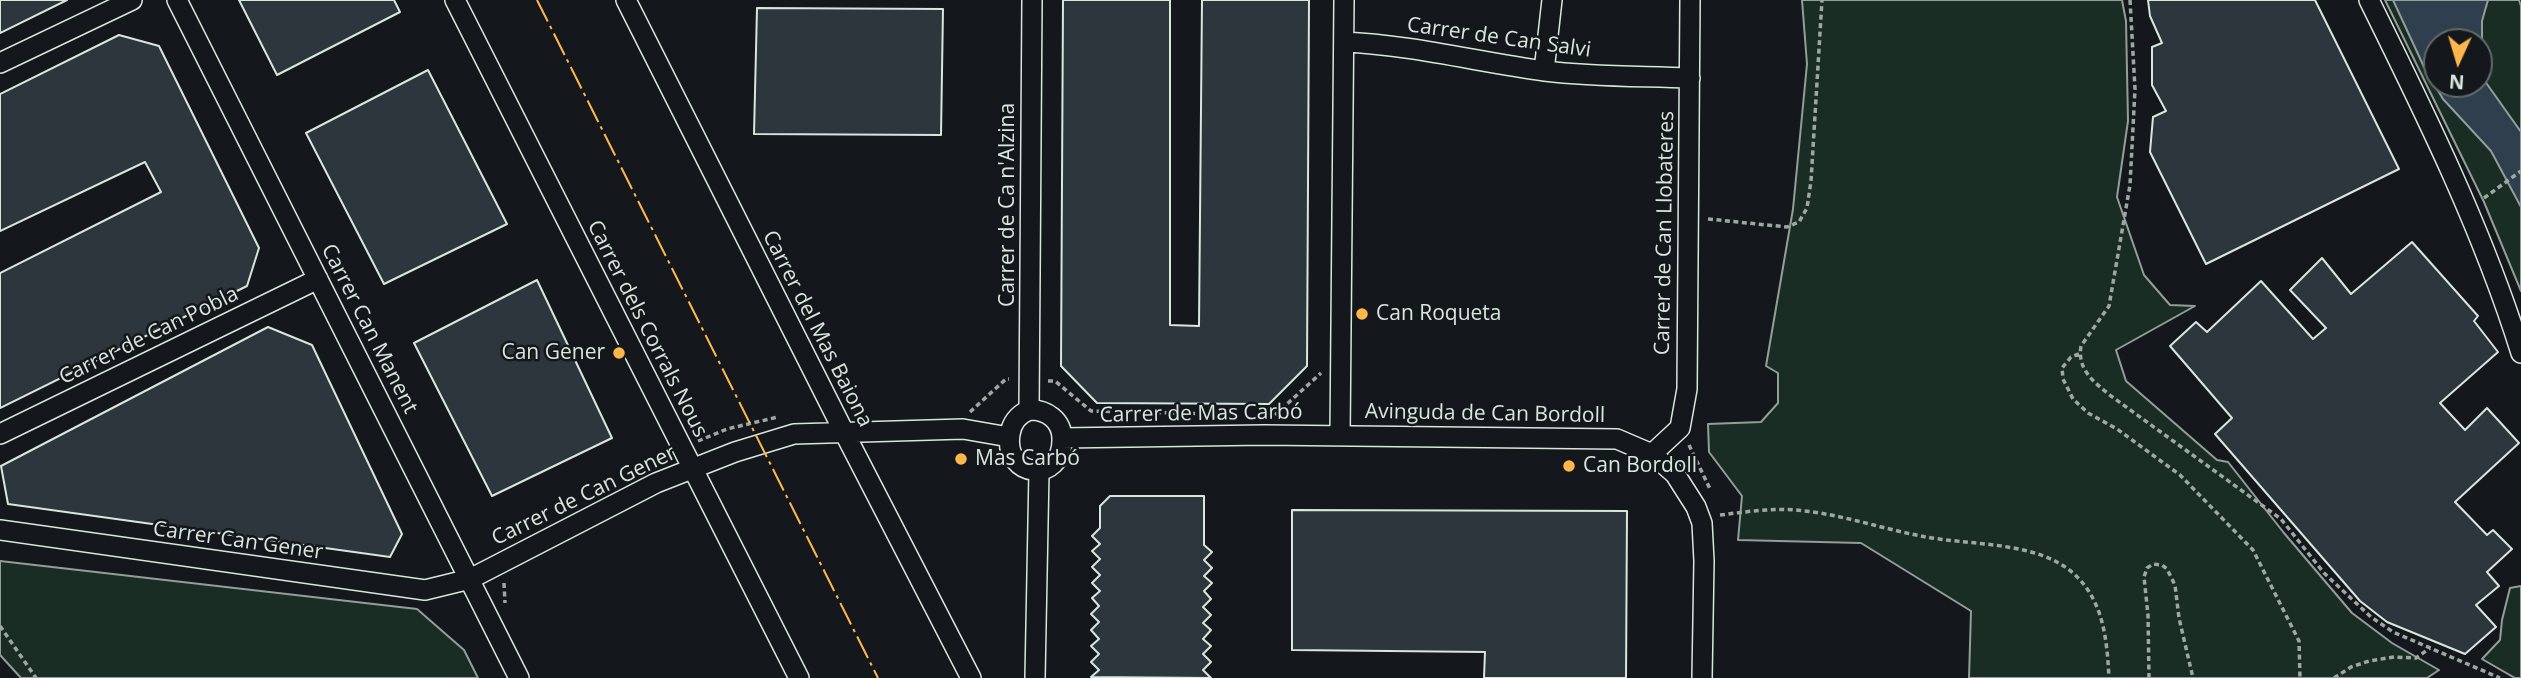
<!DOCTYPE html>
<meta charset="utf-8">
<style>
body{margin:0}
#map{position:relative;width:2521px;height:678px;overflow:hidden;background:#14181c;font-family:"Open Sans",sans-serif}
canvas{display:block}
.north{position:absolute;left:2423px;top:28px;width:70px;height:70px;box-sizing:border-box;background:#14181c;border:2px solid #626a69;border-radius:50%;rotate:184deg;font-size:19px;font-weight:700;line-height:28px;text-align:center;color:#d8e6dc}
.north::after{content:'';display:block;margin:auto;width:24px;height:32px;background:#ffb74d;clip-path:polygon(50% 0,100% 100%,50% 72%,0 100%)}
</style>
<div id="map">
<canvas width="2521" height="678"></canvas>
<div class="north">N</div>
</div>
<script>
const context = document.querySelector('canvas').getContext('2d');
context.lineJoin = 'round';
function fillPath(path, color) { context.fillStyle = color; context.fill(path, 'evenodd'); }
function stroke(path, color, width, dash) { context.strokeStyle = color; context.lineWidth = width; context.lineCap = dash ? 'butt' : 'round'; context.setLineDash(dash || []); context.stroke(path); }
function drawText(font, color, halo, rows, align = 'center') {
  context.font = font + ' "Open Sans",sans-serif'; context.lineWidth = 5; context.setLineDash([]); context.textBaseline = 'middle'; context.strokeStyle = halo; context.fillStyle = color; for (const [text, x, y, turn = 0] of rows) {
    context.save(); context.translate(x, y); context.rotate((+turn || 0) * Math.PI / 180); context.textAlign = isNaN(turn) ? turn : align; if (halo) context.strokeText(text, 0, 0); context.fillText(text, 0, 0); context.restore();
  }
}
const green = new Path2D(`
 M 1802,0 L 2122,0 L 2126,21 L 2128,121 L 2117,197 L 2144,275 L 2170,305 L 2195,306 L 2116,350 L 2126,381 L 2217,460 L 2228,462 L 2284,533 L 2352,613 L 2392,643 L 2439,670 L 2427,678 L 1969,678 L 1971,611 L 1861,543 L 1738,540 L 1742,496 L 1709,452 L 1708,424 L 1761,422 L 1778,403 L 1778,373 L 1766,366 L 1793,209 L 1807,64 Z
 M 2385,0 L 2519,0 L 2521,6 L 2521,291 L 2484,202 ZM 2437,42 L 2479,42 L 2479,84 L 2437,84 Z
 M 0,561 L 417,609 L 464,650 L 478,678 L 21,678 L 0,655 Z
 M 2521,586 L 2521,678 L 2515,678 L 2482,659 L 2500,640 L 2502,620 L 2510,588 Z`);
const water = new Path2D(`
 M 2393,0 L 2488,0 L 2482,21 L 2482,77 L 2521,132 L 2521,207 L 2491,151 L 2443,99 L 2424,67 ZM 2437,42 L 2479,42 L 2479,84 L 2437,84 Z`);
const building = new Path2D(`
 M 0,0 L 67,0 L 0,33 Z
 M 239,0 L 394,0 L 400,12 L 277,75 Z
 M 1063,0 L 1170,0 L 1170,325 L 1199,326 L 1202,0 L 1309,0 L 1307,366 L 1269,404 L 1097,403 L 1061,366 Z
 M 2148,0 L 2315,0 L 2399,169 L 2206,264 L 2150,152 L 2153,117 L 2166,111 L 2152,85 L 2152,47 L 2162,43 L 2150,16 Z
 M 757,8 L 943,9 L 941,135 L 754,134 Z
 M 119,35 L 159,46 L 259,248 L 247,286 L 0,408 L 0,273 L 161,192 L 145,162 L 0,231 L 0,94 Z
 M 428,70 L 507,224 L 384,284 L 306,133 Z
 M 2412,242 L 2478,316 L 2474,321 L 2498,352 L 2440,403 L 2465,430 L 2487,408 L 2519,443 L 2455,502 L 2487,535 L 2493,530 L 2512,549 L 2487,572 L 2499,586 L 2476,605 L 2496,627 L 2465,654 L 2387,622 L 2360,601 L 2215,434 L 2232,418 L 2170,346 L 2196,322 L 2207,332 L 2261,281 L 2313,339 L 2326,328 L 2290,290 L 2322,258 L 2351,294 Z
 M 537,280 L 612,438 L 492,496 L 414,343 Z
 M 268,327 L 312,345 L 402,534 L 390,557 L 8,504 L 1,466 Z
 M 1110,496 L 1204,496 L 1204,545 L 1212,552 L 1204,560 L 1212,568 L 1204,576 L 1212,583 L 1204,591 L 1211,599 L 1203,607 L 1211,615 L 1203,623 L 1211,630 L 1203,639 L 1211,646 L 1203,654 L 1211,662 L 1203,670 L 1211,678 L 1091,677 L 1099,670 L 1091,662 L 1099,654 L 1091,646 L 1099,639 L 1091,630 L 1099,622 L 1091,614 L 1099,606 L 1092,598 L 1100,591 L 1092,583 L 1100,575 L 1092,567 L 1100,559 L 1092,551 L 1100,544 L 1092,536 L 1100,528 L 1100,506 Z
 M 1292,510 L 1627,511 L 1626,678 L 1484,678 L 1485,652 L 1292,650 Z`);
const path = new Path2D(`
 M 2130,0 L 2135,89 L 2130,185 L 2109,306 L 2081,346 C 2077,370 2094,382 2111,396 L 2281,519 L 2324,573 L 2371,617 L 2393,632 L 2500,678
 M 2484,198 L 2521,171
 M 1708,219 L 1787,227 L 1799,222 L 1807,208 L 1811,181 L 1822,0
 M 2079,354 L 2071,357 L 2062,368 L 2063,379 L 2073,399 L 2088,413 L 2117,429 L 2180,475 L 2253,550 L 2299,641 L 2300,678
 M 1048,381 L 1055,381 L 1091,411 L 1219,414
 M 970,412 L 1006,379 L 1009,379
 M 1275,415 L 1321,373
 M 698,441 L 727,429 L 778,417
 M 1689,445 L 1710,489
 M 1720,515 C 1745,512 1770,508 1795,510 C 1837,513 1879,528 1921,536 C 1968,546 2037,540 2074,574 C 2104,601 2107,641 2109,678
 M 504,583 L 505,603
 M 0,626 L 36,678
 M 2149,678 L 2148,615 L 2144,577 L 2147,568 L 2153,564 L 2162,565 L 2167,569 L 2175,585 L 2179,618 L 2193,678
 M 2334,678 L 2351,667 L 2369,661 L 2394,657 L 2416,658 L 2430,648`);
const street = new Path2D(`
 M 177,0 L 519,678
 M 455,0 L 799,678
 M 626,0 L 844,432 L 971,678
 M 2369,0 C 2426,115 2483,231 2521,353
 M 1344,42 C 1412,45 1478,62 1545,71 C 1593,77 1642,76 1690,78
 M 0,63 L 132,0
 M 1544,71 L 1552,0
 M 1029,410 L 1032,0
 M 1029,410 C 1046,409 1062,420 1062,439 C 1063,484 1003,479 1010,434 C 1012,422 1018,415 1029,410 Z
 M 0,434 L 318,279
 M 1340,436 L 1344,0
 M 1062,438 L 1264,435 L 1617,439 L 1652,454 L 1675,474 L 1696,507 L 1702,523 L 1704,561 L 1702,678
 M 1652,454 L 1680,428 L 1687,389 L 1690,0
 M 0,530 L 425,590 L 470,579 L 656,483 L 735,452 L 794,434 L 963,429 L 1009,437
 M 1035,678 L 1039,471`);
const power = new Path2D(`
 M 537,0 L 878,678`);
const markers = [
 [1362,314,7,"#ffb74d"],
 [619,353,7,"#ffb74d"],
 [961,459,7,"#ffb74d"],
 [1569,466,7,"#ffb74d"]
];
const streetNames = [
 ["Carrer de Can Salvi",1499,38,8],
 ["Carrer de Ca n'Alzina",1008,205,-90],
 ["Carrer de Can Llobateres",1665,233,-89],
 ["Carrer Can Manent",369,329,63],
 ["Carrer dels Corrals Nous",647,329,63],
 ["Carrer del Mas Baiona",817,329,63],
 ["Carrer de Can Pobla",149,336,-26],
 ["Carrer de Mas Carbó",1201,414,-1],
 ["Avinguda de Can Bordoll",1485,414,1],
 ["Carrer de Can Gener",584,496,-26],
 ["Carrer Can Gener",238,541,8]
];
const poiNames = [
 ["Can Roqueta",1376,314],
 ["Can Gener",605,353,"right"],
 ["Mas Carbó",975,459],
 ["Can Bordoll",1583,466]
];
fillPath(green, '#1a2d24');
stroke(green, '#939e99', 2);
fillPath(water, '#2f3f4d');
stroke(water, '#939e99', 2);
fillPath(building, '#2c363c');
stroke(building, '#d8e6dc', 2);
stroke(street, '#d8e6dc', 22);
stroke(path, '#9da8a2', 3.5, [5, 3.5]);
stroke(street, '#14181c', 19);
stroke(power, '#ffb74d', 2, [24, 5, 3.5, 5]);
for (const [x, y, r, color] of markers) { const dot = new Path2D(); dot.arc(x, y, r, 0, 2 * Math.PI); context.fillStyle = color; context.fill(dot); stroke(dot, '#14181c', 2.5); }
drawText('21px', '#d8e6dc', '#14181c', streetNames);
drawText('21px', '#d8e6dc', '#14181c', poiNames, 'left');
</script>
